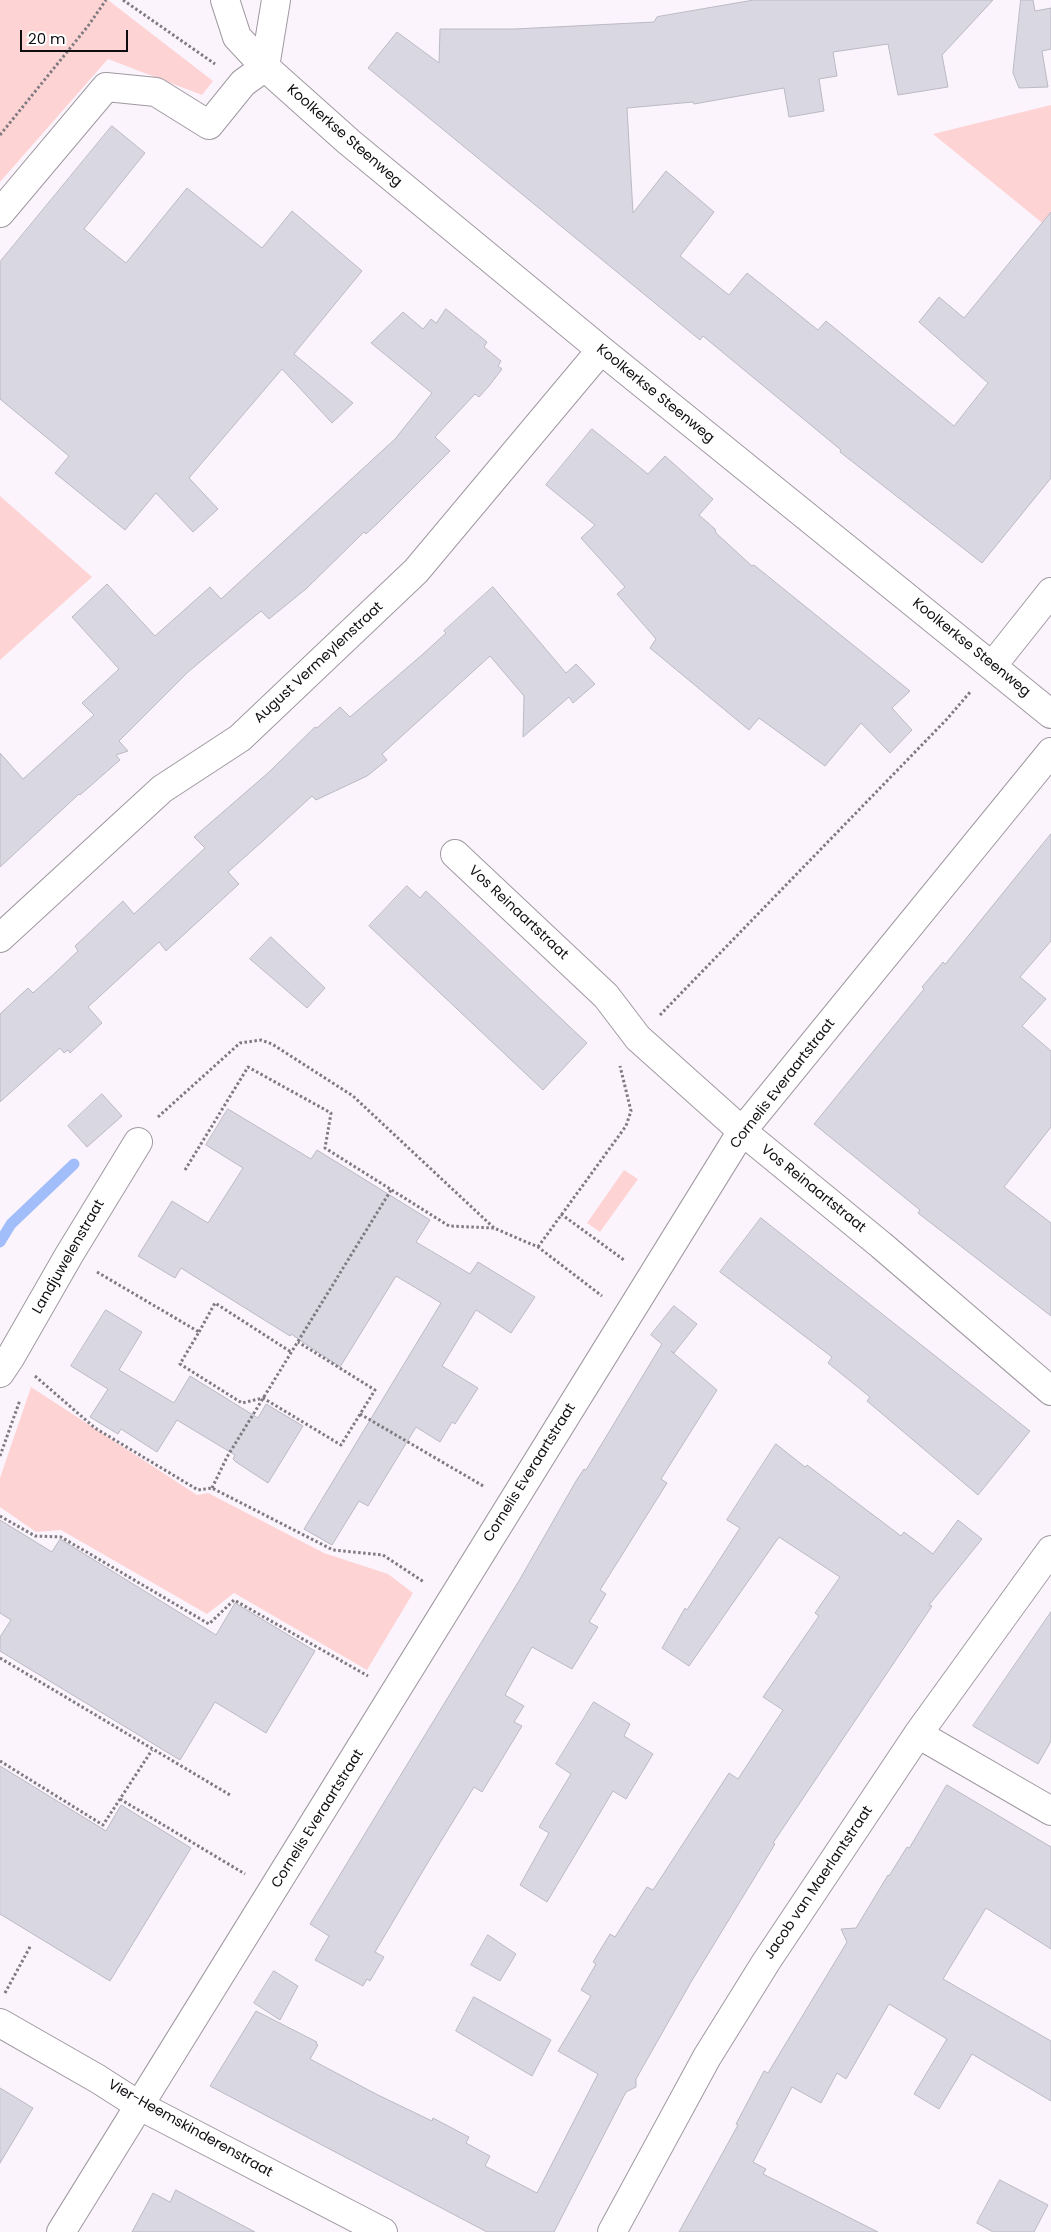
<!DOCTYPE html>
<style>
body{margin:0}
#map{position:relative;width:1051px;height:2232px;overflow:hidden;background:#fbf4fd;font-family:Poppins,sans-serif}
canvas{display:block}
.scale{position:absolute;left:20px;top:30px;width:108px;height:22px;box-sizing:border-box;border:2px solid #100d10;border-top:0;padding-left:6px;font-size:15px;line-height:18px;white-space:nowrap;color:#100d10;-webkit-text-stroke:4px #fff;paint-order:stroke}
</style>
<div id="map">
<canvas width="1051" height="2232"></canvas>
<div class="scale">20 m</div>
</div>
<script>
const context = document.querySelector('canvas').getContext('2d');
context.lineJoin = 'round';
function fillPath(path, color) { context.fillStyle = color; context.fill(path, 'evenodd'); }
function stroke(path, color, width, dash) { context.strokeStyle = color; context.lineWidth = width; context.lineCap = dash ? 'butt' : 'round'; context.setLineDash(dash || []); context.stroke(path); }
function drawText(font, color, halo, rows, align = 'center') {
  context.font = font + ' Poppins,sans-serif'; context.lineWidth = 5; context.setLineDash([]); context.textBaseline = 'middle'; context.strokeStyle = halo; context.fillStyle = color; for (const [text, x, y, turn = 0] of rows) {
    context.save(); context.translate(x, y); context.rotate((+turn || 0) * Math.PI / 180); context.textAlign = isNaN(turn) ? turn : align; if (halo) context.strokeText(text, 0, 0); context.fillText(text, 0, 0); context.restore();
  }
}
const green = new Path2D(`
 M 0,0 L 108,0 L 213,81 L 202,95 L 108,59 L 0,182 Z
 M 1051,105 L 1051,230 L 933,134 Z
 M 0,496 L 92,577 L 0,660 Z
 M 624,1170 L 638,1179 L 600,1232 L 587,1223 Z
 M 31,1387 L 197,1495 L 208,1493 L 324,1553 L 388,1574 L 413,1593 L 367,1670 L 234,1593 L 207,1614 L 61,1530 L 36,1532 L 0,1507 L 0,1478 Z`);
const stream = new Path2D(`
 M 0,1242 L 11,1224 L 74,1164`);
const building = new Path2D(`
 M 754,0 L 993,0 L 942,55 L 948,87 L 898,95 L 888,44 L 833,52 L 837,76 L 819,79 L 824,111 L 789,117 L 784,88 L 694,104 L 693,102 L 627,108 L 633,213 L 666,171 L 714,212 L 680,256 L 729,295 L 747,273 L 818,330 L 826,321 L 954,426 L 988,383 L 919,322 L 939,297 L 964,318 L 1051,212 L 1051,478 L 982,563 L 840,452 L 841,450 L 703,336 L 700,340 L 368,68 L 397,32 L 439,63 L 440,29 L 514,29 L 654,22 L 657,17 Z
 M 1021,0 L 1033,0 L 1035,11 L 1051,8 L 1051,49 L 1042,51 L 1048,87 L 1019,88 L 1013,73 Z
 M 112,126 L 145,153 L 84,229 L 126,263 L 187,188 L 262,248 L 292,211 L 362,271 L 294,354 L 353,403 L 332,423 L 282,369 L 189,478 L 218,509 L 193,532 L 156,493 L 125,530 L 55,473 L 69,456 L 0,399 L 0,262 Z
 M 446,309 L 487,342 L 484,347 L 501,361 L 498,366 L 502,369 L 489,386 L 479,397 L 475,394 L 435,437 L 450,451 L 379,522 L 366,534 L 364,532 L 307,588 L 269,619 L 261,611 L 188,672 L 119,741 L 128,751 L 116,755 L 120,760 L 80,795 L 79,794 L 0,867 L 0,753 L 23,779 L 94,715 L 82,703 L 119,669 L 72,617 L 107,584 L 155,636 L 210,587 L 221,599 L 395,439 L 432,393 L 371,343 L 403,312 L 423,329 L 431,319 L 436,323 Z
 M 592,429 L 648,474 L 665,456 L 713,499 L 699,515 L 715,529 L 716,533 L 752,566 L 754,565 L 910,691 L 892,708 L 912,730 L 890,753 L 861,723 L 825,766 L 759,718 L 749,730 L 650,648 L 656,639 L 617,594 L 625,587 L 581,538 L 595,525 L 546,485 Z
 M 493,587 L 566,673 L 576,664 L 595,684 L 573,703 L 569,697 L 523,737 L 524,696 L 490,656 L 382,754 L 387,760 L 367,776 L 316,800 L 312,796 L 264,840 L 228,872 L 239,884 L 166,951 L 159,942 L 88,1007 L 102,1023 L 70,1053 L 68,1050 L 64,1053 L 60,1048 L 0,1102 L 0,1014 L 28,988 L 33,993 L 56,972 L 78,951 L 75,946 L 123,901 L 134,914 L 205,848 L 194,837 L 268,773 L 315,727 L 317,728 L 340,707 L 350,717 L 423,654 L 446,633 L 444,631 Z
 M 1051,834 L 1051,941 L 1020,977 L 1046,999 L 1022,1026 L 1051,1051 L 1051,1127 L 1004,1187 L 1051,1223 L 1051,1316 L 918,1213 L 920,1210 L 814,1124 L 924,989 L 922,987 L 943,962 L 945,964 Z
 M 407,886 L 420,898 L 426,891 L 587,1043 L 543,1090 L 369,926 Z
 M 271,937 L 325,988 L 307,1008 L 250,959 Z
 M 102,1094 L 122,1116 L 87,1147 L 68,1126 Z
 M 228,1109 L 311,1159 L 317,1150 L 430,1220 L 416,1242 L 470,1274 L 478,1262 L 535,1297 L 511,1333 L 476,1310 L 442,1366 L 478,1388 L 455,1424 L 452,1422 L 440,1442 L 416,1427 L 368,1506 L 359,1501 L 332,1545 L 304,1529 L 441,1303 L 396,1276 L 340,1367 L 291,1334 L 290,1336 L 181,1268 L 175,1278 L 138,1256 L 172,1201 L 208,1223 L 243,1168 L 206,1145 Z
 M 761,1218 L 1030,1431 L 978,1495 L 867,1401 L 870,1397 L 828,1363 L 832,1357 L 720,1272 Z
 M 674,1306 L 697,1324 L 674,1353 L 671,1351 L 717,1390 L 661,1479 L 667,1483 L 600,1590 L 606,1594 L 589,1622 L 598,1627 L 572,1669 L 532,1647 L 505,1695 L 524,1706 L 514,1722 L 522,1726 L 482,1792 L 474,1787 L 427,1864 L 375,1952 L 384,1957 L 370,1981 L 367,1979 L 363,1986 L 315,1960 L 329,1936 L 310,1924 L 520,1579 L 576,1481 L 584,1469 L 586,1470 L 662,1344 L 651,1335 Z
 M 106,1310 L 142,1332 L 119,1370 L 174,1403 L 190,1376 L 258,1418 L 266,1404 L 303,1426 L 268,1483 L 236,1462 L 233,1459 L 235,1455 L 177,1420 L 157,1452 L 121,1429 L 118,1434 L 90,1417 L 108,1389 L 71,1366 Z
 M 776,1444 L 805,1467 L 807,1465 L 901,1536 L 904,1532 L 933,1554 L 958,1520 L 982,1539 L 929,1605 L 932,1606 L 773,1843 L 775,1844 L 691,1982 L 636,2079 L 636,2087 L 626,2092 L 554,2232 L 487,2232 L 210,2086 L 256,2011 L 317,2042 L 316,2044 L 318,2045 L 310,2059 L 378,2095 L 432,2121 L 433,2118 L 469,2137 L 466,2143 L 490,2156 L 485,2166 L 537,2193 L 598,2074 L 558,2051 L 591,1996 L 581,1990 L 596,1964 L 593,1962 L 610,1934 L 615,1937 L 647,1887 L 653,1890 L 729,1773 L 738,1779 L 783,1710 L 763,1697 L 819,1616 L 815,1613 L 840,1577 L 779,1537 L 689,1666 L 662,1648 L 685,1608 L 687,1610 L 740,1528 L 727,1520 Z
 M 0,1520 L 52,1552 L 60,1539 L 216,1635 L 235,1603 L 315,1651 L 266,1733 L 215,1702 L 180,1760 L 0,1651 L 0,1637 L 11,1620 L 0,1613 Z
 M 1051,1612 L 1051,1741 L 1038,1764 L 973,1726 Z
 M 594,1702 L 630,1724 L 624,1736 L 653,1754 L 626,1799 L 613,1791 L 547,1902 L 520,1885 L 549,1833 L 539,1827 L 571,1774 L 556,1764 Z
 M 0,1766 L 106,1831 L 121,1805 L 191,1848 L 110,1981 L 0,1914 Z
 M 947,1785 L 1051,1847 L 1051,1949 L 986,1908 L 943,1979 L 1051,2041 L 1051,2101 L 972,2054 L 939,2109 L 914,2094 L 947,2039 L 889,2004 L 846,2079 L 837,2073 L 821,2103 L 792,2087 L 753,2162 L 766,2169 L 763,2174 L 878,2232 L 679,2232 L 738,2125 L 736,2124 L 764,2071 L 768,2073 L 847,1942 L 841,1929 L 856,1928 L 888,1875 L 889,1876 L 907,1847 L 909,1848 Z
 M 488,1935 L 516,1954 L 500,1981 L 471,1965 Z
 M 274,1971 L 298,1986 L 280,2020 L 254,2003 Z
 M 474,1997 L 551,2040 L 532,2076 L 456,2031 Z
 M 0,2088 L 33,2108 L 0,2163 Z
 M 1000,2180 L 1048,2205 L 1034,2232 L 993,2232 L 977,2223 Z
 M 176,2190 L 202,2204 L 255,2232 L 132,2232 L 153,2193 L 170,2202 Z`);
const path = new Path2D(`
 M 123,0 L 215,64
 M 0,135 L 88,26 L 106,0
 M 660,1015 L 947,719 L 971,691
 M 158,1117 L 240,1043 L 261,1040 L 272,1044 L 353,1096 L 494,1228 L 538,1247 L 602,1296
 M 185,1170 L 248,1067 L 331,1113 L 325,1148 L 449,1226 L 494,1228
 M 561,1214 L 624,1260
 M 538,1247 L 626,1126 L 631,1111 L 620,1066
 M 97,1272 L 199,1332 L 180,1364 L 242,1403 L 263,1398 L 341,1445 L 375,1390 L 298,1342
 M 199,1332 L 215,1303 L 291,1352
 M 35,1376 L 95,1428 L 198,1490 L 212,1488 L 333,1550 L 383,1555 L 424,1582
 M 360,1414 L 485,1487
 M 0,1456 L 20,1400
 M 212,1488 L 227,1457 L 391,1190
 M 0,1516 L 35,1536 L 61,1537 L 209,1624 L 234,1600 L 368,1676
 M 0,1658 L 230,1795
 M 0,1761 L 103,1825 L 152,1750
 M 120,1799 L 245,1874
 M 5,1993 L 31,1945`);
const minor = new Path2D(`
 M 225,0 L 237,37 L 265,67 L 349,142 L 601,350 L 1051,714
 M 0,213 L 106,87 L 156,92 L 209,125 L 243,83 L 265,67 L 276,0
 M 993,665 L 1051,592
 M 455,854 L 606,996 L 638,1038 L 742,1131 L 881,1245 L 1051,1391
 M 0,938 L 162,789 L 240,738 L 416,571 L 601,350
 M 0,1373 L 10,1358 L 69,1255 L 138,1142
 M 918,1734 L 1051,1811
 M 0,2023 L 98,2079 L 140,2106 L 383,2232
 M 61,2232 L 742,1131 L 1051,752
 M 612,2232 L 707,2057 L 766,1962 L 918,1734 L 1051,1550`);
const streetNames = [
 ["Koolkerkse Steenweg",344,136,41],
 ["Koolkerkse Steenweg",655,394,39],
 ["Koolkerkse Steenweg",971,648,39],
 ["August Vermeylenstraat",319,663,-43],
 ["Vos Reinaartstraat",518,913,43],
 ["Cornelis Everaartstraat",783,1084,-52],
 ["Vos Reinaartstraat",813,1189,39],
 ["Landjuwelenstraat",69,1257,-60],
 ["Cornelis Everaartstraat",530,1473,-58],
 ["Cornelis Everaartstraat",318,1819,-58],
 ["Jacob van Maerlantstraat",819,1883,-56],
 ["Vier-Heemskinderenstraat",190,2129,29]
];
fillPath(green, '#fed3d4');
stroke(stream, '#a1befb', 11);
fillPath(building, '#d9d8e2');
stroke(building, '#bbb9c3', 1);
stroke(minor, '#a099a1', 30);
stroke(path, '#7f7a80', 3, [2.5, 2.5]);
stroke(minor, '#fff', 28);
drawText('14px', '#100d10', '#fff', streetNames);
</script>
